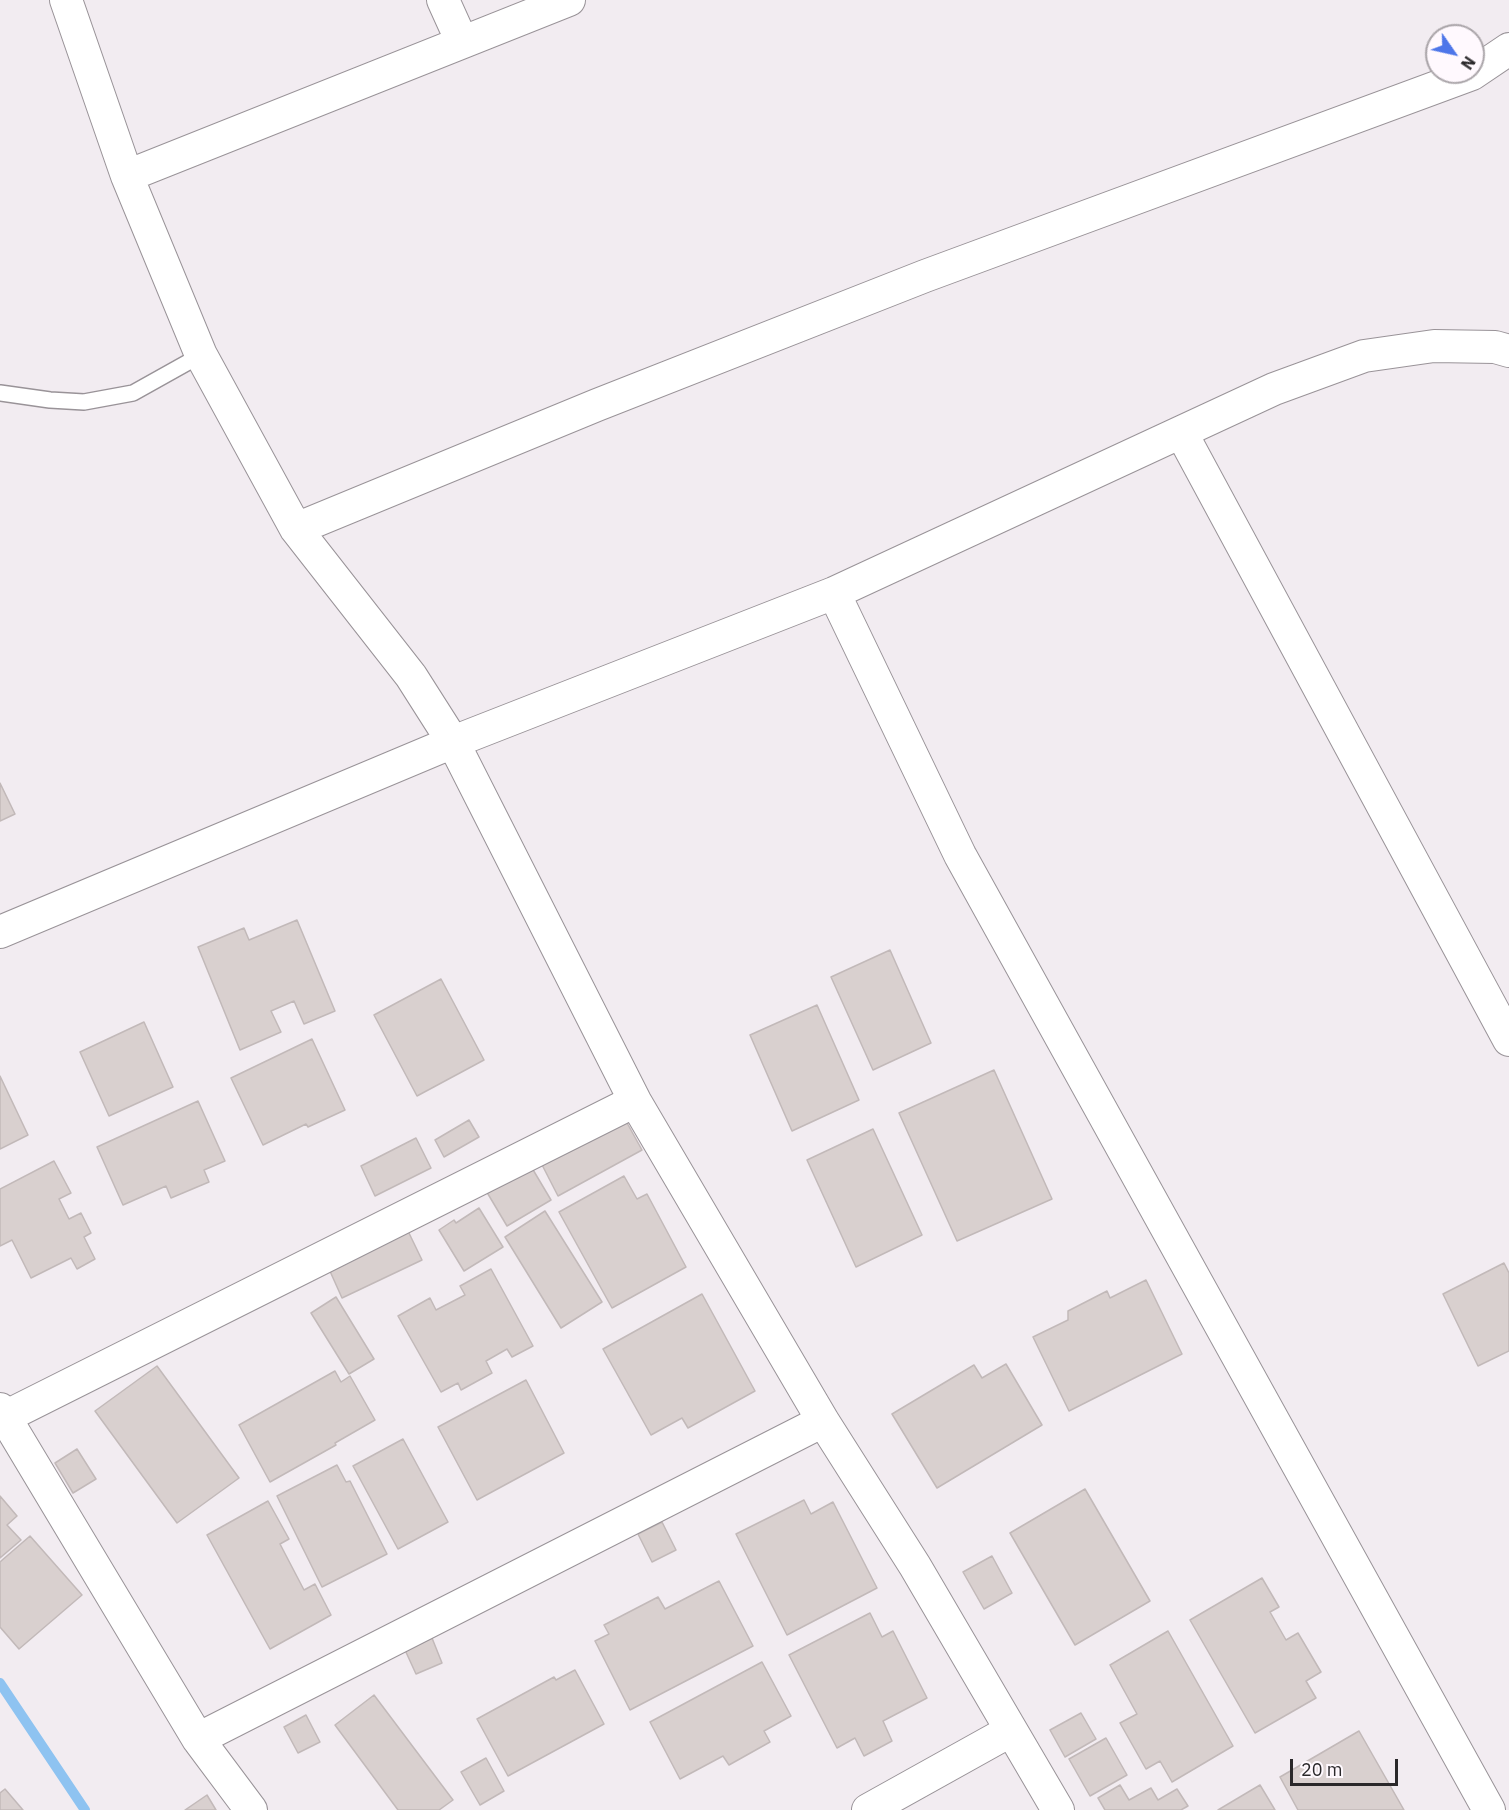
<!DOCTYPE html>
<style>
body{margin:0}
#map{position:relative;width:1509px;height:1810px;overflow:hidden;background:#f2ecf1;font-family:"IBM Plex Sans",sans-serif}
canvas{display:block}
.north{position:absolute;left:1425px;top:24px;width:60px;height:60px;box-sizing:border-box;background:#fff9fe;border:2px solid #aaa5a9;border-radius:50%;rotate:124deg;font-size:16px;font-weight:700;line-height:24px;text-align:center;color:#2a282a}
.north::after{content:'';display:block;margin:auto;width:21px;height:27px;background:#4d76e9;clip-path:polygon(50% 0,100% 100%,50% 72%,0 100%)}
.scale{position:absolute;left:1290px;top:1759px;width:108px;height:27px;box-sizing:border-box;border:3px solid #2a282a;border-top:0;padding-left:8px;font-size:18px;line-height:21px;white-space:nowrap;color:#2a282a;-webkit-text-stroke:4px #fff9fe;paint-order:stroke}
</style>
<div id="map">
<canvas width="1509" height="1810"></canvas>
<div class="north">N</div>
<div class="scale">20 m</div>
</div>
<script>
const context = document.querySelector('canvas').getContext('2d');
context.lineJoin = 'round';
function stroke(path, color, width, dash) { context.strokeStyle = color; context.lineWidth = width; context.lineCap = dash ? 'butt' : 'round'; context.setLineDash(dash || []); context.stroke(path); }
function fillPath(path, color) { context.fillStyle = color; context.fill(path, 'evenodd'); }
const stream = new Path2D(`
 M 0,1683 L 85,1810`);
const building = new Path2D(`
 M 0,783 L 15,814 L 0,821 Z
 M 297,920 L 335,1011 L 304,1024 L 294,1001 L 271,1011 L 281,1032 L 240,1050 L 198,947 L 244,928 L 249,940 Z
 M 890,950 L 931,1043 L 873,1070 L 831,977 Z
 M 441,979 L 484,1060 L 417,1096 L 374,1015 Z
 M 817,1005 L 859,1100 L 792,1131 L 750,1035 Z
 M 144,1022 L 173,1087 L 109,1116 L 80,1052 Z
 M 312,1039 L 345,1110 L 308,1127 L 306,1124 L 263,1145 L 231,1078 Z
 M 994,1070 L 1052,1199 L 957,1241 L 899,1113 Z
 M 0,1076 L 28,1135 L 0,1149 Z
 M 198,1101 L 225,1161 L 204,1170 L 209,1182 L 171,1198 L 166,1186 L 123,1205 L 97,1147 Z
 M 621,1112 L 642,1150 L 558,1196 L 538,1157 Z
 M 469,1120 L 479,1137 L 444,1157 L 435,1140 Z
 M 873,1129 L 922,1235 L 856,1267 L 807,1160 Z
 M 416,1138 L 431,1168 L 375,1196 L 361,1166 Z
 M 54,1161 L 71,1193 L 59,1199 L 69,1219 L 81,1213 L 91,1233 L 84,1237 L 95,1259 L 77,1269 L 71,1258 L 31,1278 L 12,1240 L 0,1246 L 0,1189 Z
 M 529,1163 L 551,1200 L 507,1226 L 485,1189 Z
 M 624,1176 L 637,1199 L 647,1194 L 686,1267 L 612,1308 L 559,1212 Z
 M 479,1208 L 503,1247 L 464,1271 L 439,1230 L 454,1220 L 456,1223 Z
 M 545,1211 L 602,1302 L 561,1328 L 505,1237 Z
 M 408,1231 L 422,1260 L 342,1298 L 329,1269 Z
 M 1504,1263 L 1509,1273 L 1509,1351 L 1478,1366 L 1443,1294 Z
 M 491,1269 L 533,1346 L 512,1357 L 507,1349 L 486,1361 L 492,1373 L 461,1390 L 458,1383 L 441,1392 L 398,1316 L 430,1298 L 436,1310 L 465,1295 L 460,1286 Z
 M 1146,1280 L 1182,1354 L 1069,1411 L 1033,1337 L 1068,1320 L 1068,1311 L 1107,1291 L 1110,1298 Z
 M 702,1294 L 755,1391 L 688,1428 L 682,1418 L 651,1435 L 603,1349 Z
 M 336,1297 L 374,1359 L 349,1374 L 311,1313 Z
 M 1006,1364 L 1042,1425 L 937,1488 L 892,1414 L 974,1365 L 982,1378 Z
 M 157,1366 L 239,1478 L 177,1523 L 95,1411 Z
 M 335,1371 L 341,1382 L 350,1376 L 375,1420 L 335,1443 L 336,1445 L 270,1482 L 239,1425 Z
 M 526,1380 L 564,1453 L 477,1500 L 438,1427 Z
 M 403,1439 L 448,1522 L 398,1549 L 353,1466 Z
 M 77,1449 L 96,1479 L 73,1493 L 55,1463 Z
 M 337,1465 L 346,1482 L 350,1481 L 387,1554 L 322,1587 L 277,1496 Z
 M 1085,1489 L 1150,1601 L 1075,1645 L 1010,1533 Z
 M 0,1496 L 17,1516 L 7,1525 L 21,1540 L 0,1558 Z
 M 804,1500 L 811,1514 L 833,1502 L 877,1588 L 787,1635 L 736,1534 Z
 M 268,1501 L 289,1539 L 280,1544 L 304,1590 L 315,1584 L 331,1615 L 270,1649 L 207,1535 Z
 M 662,1522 L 676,1550 L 652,1562 L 638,1534 Z
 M 30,1536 L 82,1595 L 19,1649 L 0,1627 L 0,1562 Z
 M 992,1556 L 1012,1593 L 984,1609 L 963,1572 Z
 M 1262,1578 L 1279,1607 L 1270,1612 L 1286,1640 L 1298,1633 L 1321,1672 L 1306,1681 L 1316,1698 L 1255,1733 L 1190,1620 Z
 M 719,1581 L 753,1646 L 630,1710 L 595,1641 L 609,1634 L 604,1625 L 658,1597 L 665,1609 Z
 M 870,1613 L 882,1637 L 893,1631 L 927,1698 L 883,1721 L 892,1741 L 864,1756 L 855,1738 L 837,1748 L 789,1655 Z
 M 1168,1631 L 1233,1746 L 1172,1782 L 1160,1761 L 1146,1769 L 1120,1723 L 1137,1714 L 1110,1665 Z
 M 432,1638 L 442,1663 L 416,1674 L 405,1650 Z
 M 762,1662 L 791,1716 L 764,1731 L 770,1742 L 729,1765 L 723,1756 L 680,1779 L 650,1722 Z
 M 575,1670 L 604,1724 L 508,1776 L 477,1719 L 554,1677 L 556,1680 Z
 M 374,1695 L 453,1800 L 439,1810 L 398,1810 L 335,1725 Z
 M 1081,1713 L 1096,1739 L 1065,1757 L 1050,1730 Z
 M 306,1715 L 320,1742 L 298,1753 L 284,1727 Z
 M 1359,1731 L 1404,1810 L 1298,1810 L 1280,1777 Z
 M 1106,1738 L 1127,1775 L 1090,1796 L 1069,1759 Z
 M 486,1758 L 504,1791 L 480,1805 L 461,1772 Z
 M 1120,1785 L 1129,1800 L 1151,1788 L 1158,1800 L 1177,1789 L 1188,1806 L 1181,1810 L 1105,1810 L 1098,1798 Z
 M 1260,1785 L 1275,1810 L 1218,1810 Z
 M 5,1789 L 23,1810 L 0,1810 L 0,1793 Z
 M 207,1795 L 216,1810 L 185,1810 Z`);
const lane = new Path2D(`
 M 0,393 L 50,400 L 84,402 L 133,393 L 201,355`);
const street = new Path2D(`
 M 66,0 L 127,176 L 201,355 L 296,529 L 411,676 L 453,742 L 635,1101 L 823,1421 L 915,1566 L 1058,1810
 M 443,0 L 462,42
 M 127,176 L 569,0
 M 1181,432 L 1509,1040
 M 296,529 L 597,405 L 925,276 L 1472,74 L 1509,49
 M 834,593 L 960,855 L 1489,1810
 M 0,932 L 453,742 L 834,593 L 1274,389 L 1364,356 L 1434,346 L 1495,347 L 1509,351
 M 0,1409 L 198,1739 L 251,1810
 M 5,1417 L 635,1101
 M 198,1739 L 823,1421
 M 868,1810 L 1010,1731`);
stroke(stream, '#8ec3f1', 10);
fillPath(building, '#d9d0cf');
stroke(building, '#c2b9b9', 1.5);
stroke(lane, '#999398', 18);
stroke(street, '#999398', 34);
stroke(lane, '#fff', 15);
stroke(street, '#fff', 32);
</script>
